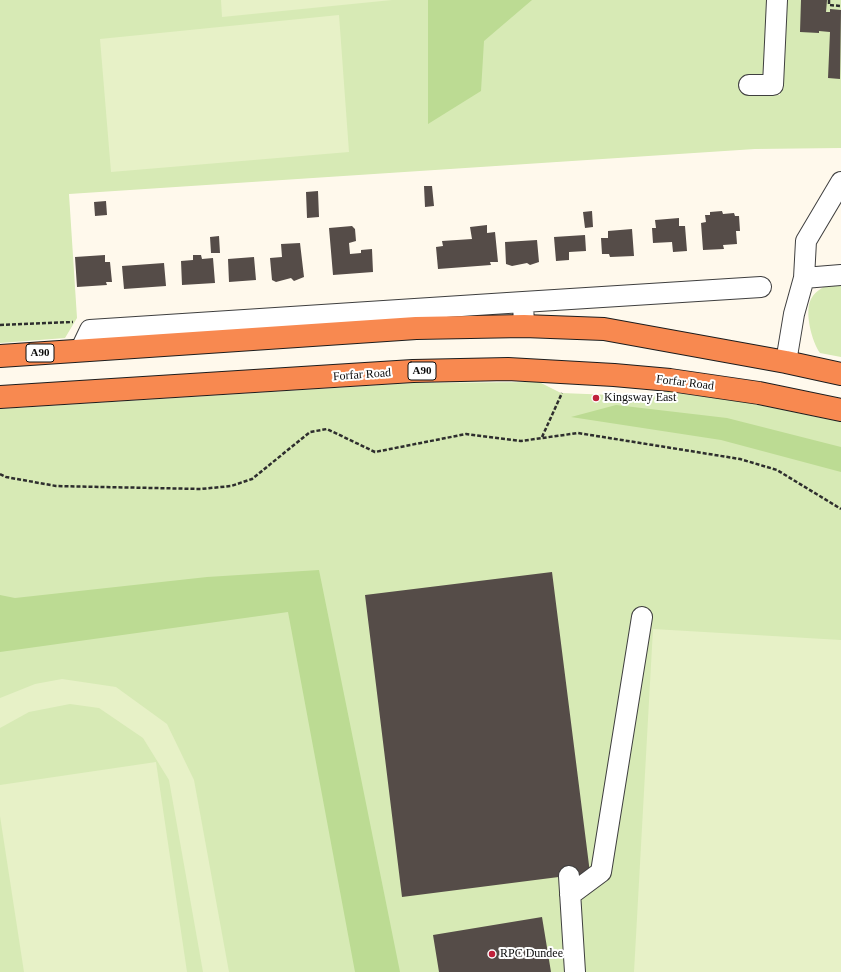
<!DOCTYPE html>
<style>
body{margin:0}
canvas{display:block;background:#fff9ec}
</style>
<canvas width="841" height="972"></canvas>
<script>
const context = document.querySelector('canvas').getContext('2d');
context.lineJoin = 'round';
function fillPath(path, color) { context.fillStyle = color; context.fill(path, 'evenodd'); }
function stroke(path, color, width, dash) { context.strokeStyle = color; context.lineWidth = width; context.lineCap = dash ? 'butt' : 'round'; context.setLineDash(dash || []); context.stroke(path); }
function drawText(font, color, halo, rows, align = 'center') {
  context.font = font + ' "Times New Roman",serif'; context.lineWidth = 4; context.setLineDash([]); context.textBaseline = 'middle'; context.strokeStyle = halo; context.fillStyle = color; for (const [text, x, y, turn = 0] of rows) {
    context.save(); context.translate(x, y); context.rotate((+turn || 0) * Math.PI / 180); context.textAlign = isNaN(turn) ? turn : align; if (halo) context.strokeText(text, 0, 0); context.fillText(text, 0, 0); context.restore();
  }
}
const green = new Path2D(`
 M 0,0 L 769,0 L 765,76 L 748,94 L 780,95 L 785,0 L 841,0 L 841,148 L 755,149 L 69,194 L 77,318 L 65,338 L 0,343 Z
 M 833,282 L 841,282 L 841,357 L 820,353 C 812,342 804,312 811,299 C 816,290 825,286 833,282 Z
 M 539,382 L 561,393 L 638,396 L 671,392 L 749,403 L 841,422 L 841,972 L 0,972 L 0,409 L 414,383 Z`);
const forest = new Path2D(`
 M 428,0 L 532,0 L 484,41 L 481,91 L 428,124 Z
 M 616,405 L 727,418 L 841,447 L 841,472 L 721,440 L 571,417 Z
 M 319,570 L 400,972 L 355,972 L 288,612 L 0,652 L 0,595 L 15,598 L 207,577 Z`);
const pitch = new Path2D(`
 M 221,0 L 392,0 L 222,17 Z
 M 339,15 L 349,152 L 111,172 L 100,39 Z
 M 653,629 L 841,640 L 841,972 L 634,972 Z
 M 62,679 L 116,687 L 167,724 L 194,780 L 229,972 L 203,972 L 169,780 L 143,738 L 99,708 L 70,704 L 29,712 L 0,728 L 0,698 L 35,684 Z
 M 156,762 L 187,972 L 24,972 L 0,816 L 0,785 Z`);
const building = new Path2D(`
 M 801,0 L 827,0 L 826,12 L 830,12 L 830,9 L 841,10 L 840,79 L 828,78 L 830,32 L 819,31 L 819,33 L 800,32 Z
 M 424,186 L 432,186 L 434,206 L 425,207 Z
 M 318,191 L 319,217 L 307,218 L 306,192 Z
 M 106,201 L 107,215 L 95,216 L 94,202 Z
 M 592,211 L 593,227 L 585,228 L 583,212 Z
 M 722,211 L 723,214 L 734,213 L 735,216 L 739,216 L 740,231 L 736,231 L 737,244 L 723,245 L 724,249 L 703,250 L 701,223 L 706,222 L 705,215 L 710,215 L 710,212 Z
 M 679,218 L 679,226 L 685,226 L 687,251 L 673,252 L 672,242 L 653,243 L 652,228 L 656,228 L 655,220 Z
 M 487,225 L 487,233 L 495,232 L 498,262 L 490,262 L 491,265 L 438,269 L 436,247 L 443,246 L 442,241 L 472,239 L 470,227 Z
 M 352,226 L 355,229 L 356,241 L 349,243 L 350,254 L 361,253 L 361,250 L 372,249 L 373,272 L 333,275 L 329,228 Z
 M 632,229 L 634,256 L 610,257 L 609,254 L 602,254 L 601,238 L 608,238 L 608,231 Z
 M 585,235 L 586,251 L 569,252 L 569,260 L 556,261 L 554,237 Z
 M 219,236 L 220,253 L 211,253 L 210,237 Z
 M 537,240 L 539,262 L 530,265 L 527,263 L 512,266 L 506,264 L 505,242 Z
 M 300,243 L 304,277 L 294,281 L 291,278 L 276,282 L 272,280 L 270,258 L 282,257 L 281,244 Z
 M 105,255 L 105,262 L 110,262 L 112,282 L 106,282 L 107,285 L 77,287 L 75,257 Z
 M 193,255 L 201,255 L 202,259 L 213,258 L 215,283 L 182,285 L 181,261 L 193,260 Z
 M 254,257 L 256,280 L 229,282 L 228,259 Z
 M 164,263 L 166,286 L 124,289 L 122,266 Z
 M 552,572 L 590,873 L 402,897 L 365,595 Z
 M 542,917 L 551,972 L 439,972 L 433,935 Z`);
const path = new Path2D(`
 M 829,0 L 829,5 L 841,6
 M 0,325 L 73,322
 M 542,437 L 562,393
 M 0,474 L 6,477 L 56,486 L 201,489 L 231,486 L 252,479 L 310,432 L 327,429 L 375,452 L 466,434 L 521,441 L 578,433 L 740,459 L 777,470 L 841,509`);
const minor = new Path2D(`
 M 749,85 L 773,85 L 777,0
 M 804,278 L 806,241 L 841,182
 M 523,302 L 761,287
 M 80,351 L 90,330 L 523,302 L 524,326
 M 786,362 L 794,314 L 804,278 L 841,275
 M 569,876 L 575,972
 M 570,895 L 601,872 L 642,617`);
const highway = new Path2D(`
 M 0,356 L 416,328 L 524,326 L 604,329 L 786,362 L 841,374
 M 0,397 L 413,371 L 508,369 L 614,375 L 670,380 L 759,393 L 841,410`);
const markers = [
 [596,398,4,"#c0213b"],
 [492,954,4,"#c0213b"]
];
const shields = [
 [40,353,28],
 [422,371,28]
];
const shieldNames = [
 ["A90",40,353],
 ["A90",422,371]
];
const streetNames = [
 ["Forfar Road",362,375,-4],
 ["Forfar Road",685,383,7]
];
const poiNames = [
 ["Kingsway East",604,398],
 ["RPC Dundee",500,954]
];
fillPath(green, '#d7eab5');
fillPath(forest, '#bcdb93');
fillPath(pitch, '#e7f1c7');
fillPath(building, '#554c48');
stroke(minor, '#3f3f3f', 22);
stroke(highway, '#1d1d1d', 24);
stroke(path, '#2e2e2e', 2.5, [4, 2]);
stroke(minor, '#fff', 20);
stroke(highway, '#f88950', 22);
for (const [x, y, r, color] of markers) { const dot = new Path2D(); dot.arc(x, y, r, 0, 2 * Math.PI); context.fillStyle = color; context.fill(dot); stroke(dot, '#fff', 1.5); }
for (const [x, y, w] of shields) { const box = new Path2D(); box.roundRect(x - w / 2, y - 9, w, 18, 3); context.fillStyle = '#fff'; context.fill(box); stroke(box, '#0c0c0c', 1); }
drawText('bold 11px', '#0c0c0c', null, shieldNames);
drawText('12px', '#0c0c0c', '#fff', streetNames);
drawText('12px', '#0c0c0c', '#fff', poiNames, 'left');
</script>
